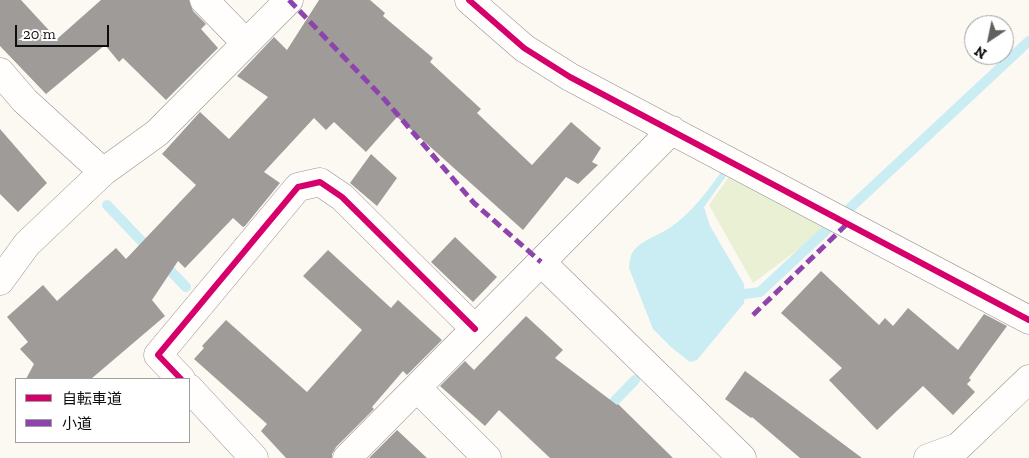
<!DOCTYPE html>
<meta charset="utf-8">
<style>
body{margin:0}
#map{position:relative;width:1029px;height:458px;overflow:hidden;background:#fcf8f2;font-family:"Zilla Slab","Noto Sans JP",serif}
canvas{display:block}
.legend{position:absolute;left:15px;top:378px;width:175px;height:65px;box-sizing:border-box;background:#fff;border:1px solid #9f9f9f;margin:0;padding:6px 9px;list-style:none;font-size:15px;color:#0e0e0e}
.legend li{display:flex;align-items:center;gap:10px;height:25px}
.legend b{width:25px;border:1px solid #9f9f9f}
.north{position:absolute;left:964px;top:15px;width:50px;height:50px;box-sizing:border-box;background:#fff;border:1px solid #9f9f9f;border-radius:50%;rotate:214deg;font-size:14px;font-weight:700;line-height:20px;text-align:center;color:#0e0e0e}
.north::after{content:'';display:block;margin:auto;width:18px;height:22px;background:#61605e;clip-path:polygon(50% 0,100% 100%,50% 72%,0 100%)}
.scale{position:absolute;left:15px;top:25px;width:94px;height:22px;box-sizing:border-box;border:2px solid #0e0e0e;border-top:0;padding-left:6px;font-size:15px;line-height:18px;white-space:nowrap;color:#0e0e0e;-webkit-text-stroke:4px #fff;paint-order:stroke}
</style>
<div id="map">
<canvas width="1029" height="458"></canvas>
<ul class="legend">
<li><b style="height:6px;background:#d6006c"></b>自転車道</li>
<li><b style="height:6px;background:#8e44ad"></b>小道</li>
</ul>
<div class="north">N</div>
<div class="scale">20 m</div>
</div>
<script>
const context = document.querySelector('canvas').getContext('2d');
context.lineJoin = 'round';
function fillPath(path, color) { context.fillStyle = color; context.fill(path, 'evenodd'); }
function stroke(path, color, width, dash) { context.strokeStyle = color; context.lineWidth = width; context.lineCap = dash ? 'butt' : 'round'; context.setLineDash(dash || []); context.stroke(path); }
const green = new Path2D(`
 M 733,171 L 828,222 L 823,231 L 753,283 L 709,205 Z`);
const water = new Path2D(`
 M 721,172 L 724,172 L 726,176 L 704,207 L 710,226 L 744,284 L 745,294 L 744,303 L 697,360 L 690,362 L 672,348 L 653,329 L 629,268 C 630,261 630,254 635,249 C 644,239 660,235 671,227 C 691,213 707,192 721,172 Z`);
const stream = new Path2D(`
 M 107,205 L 151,251
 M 161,261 L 186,287
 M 745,294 L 760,292 L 1029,41
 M 605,411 L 635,380`);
const building = new Path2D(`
 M 0,0 L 21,0 L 57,39 L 101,0 L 189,0 L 193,11 L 206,24 L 201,29 L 218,48 L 166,100 L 123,58 L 119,62 L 105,45 L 46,94 L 0,46 Z
 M 319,0 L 370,0 L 385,13 L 383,16 L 433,58 L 430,62 L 481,109 L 477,113 L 532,165 L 571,122 L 601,148 L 592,162 L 598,165 L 578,184 L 566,177 L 523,230 L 397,117 L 366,152 L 334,122 L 326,130 L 314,118 L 264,172 L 280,183 L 245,226 L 243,227 L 233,218 L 185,268 L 178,261 L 152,300 L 165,316 L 91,379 L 26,379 L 34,364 L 20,349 L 28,342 L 7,317 L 43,285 L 57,301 L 116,248 L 126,259 L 196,185 L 162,154 L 200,112 L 229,139 L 268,97 L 237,76 L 274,37 L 287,50 Z
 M 0,129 L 47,183 L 18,212 L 0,194 Z
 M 371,154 L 397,178 L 377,206 L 350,183 Z
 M 455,237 L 497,277 L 473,302 L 431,262 Z
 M 328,250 L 391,308 L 398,300 L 442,340 L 407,375 L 403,371 L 372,407 L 374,409 L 336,447 L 332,454 L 332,458 L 286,458 L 261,431 L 267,424 L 194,359 L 204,348 L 202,346 L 226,320 L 307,392 L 362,330 L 303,276 Z
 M 821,271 L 879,325 L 885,318 L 893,326 L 908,308 L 958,350 L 984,314 L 1007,326 L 969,378 L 971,380 L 967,384 L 975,392 L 953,415 L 923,386 L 877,430 L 829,380 L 842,368 L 781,313 Z
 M 526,316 L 563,350 L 555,358 L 617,405 L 618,404 L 673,458 L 550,458 L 499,410 L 485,426 L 440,386 L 465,361 L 474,370 Z
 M 745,371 L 791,405 L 862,458 L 800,458 L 752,417 L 751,418 L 725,399 Z
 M 397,430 L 427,458 L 369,458 Z`);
const minor = new Path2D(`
 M 204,0 L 246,43
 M 469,0 L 524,48 L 570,77 L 1029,320
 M 0,72 L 25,101 L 103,172
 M 541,262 L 742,458
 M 0,281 L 27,244 L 103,172 L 157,133 L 289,0
 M 181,379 L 158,355 L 298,187 L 320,182 L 342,197 L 475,329
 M 189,388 L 254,458
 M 417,388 L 487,458
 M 347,458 L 672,130
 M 928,458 L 958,447 L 1029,379`);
const quiet = new Path2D(`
 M 289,0 L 385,100 L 474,203 L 541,262
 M 753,315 L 848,223`);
const cycleway = new Path2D(`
 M 469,0 L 524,48 L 570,77 L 1029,320
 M 181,379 L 158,355 L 298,187 L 320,182 L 342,197 L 475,329`);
fillPath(green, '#e9f0d3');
fillPath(water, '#caedf4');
stroke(stream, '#caedf4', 10);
fillPath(building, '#9f9b98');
stroke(minor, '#959391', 29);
stroke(minor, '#fffefd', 28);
stroke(quiet, '#8e44ad', 5, [10, 5]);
stroke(cycleway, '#d6006c', 6);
</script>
